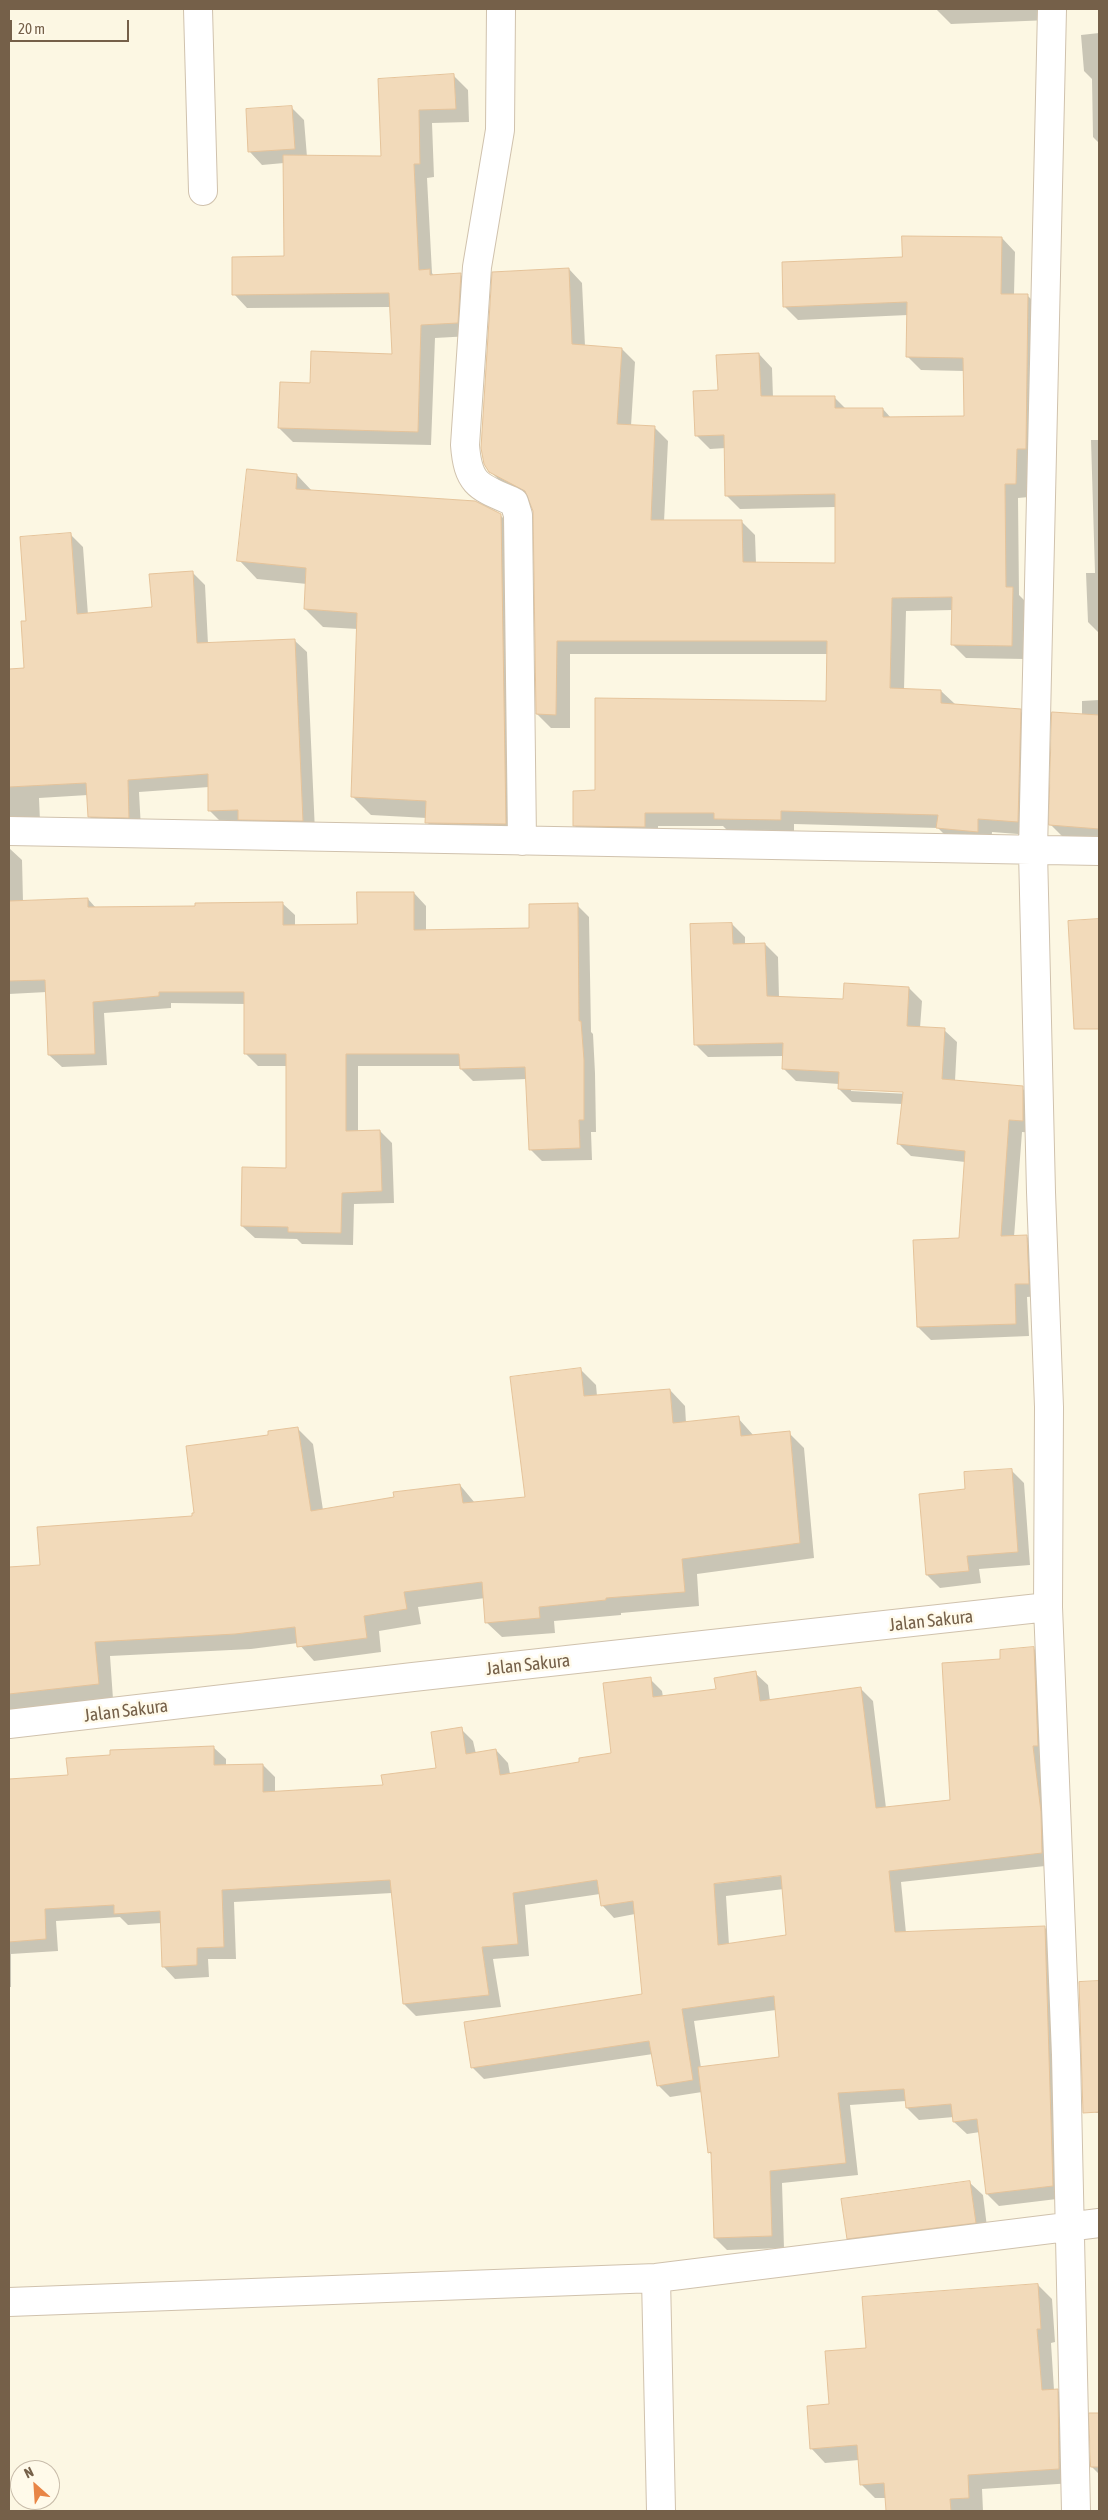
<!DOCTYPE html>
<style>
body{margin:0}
#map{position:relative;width:1108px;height:2520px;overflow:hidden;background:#fcf7e3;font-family:"Asap Condensed",sans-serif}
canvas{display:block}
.frame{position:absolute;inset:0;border:10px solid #756049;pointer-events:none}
.north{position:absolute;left:10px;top:2460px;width:50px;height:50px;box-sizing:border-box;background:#fffaea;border:1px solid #c8bcaa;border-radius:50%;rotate:334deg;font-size:14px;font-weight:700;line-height:20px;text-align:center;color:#756049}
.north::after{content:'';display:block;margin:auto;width:18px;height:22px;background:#e88546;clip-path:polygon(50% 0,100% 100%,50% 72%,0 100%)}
.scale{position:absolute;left:10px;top:20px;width:119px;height:22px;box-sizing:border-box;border:2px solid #756049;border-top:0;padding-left:6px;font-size:15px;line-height:18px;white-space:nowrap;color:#756049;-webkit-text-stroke:4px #fffaea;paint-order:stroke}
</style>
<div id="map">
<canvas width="1108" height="2520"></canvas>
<div class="frame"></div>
<div class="north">N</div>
<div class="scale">20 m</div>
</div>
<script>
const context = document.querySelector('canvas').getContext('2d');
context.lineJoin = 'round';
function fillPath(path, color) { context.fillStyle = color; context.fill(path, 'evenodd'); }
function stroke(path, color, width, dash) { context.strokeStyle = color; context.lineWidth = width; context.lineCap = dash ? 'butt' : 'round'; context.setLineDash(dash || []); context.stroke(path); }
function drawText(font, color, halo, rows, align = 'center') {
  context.font = font + ' "Asap Condensed",sans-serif'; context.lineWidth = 5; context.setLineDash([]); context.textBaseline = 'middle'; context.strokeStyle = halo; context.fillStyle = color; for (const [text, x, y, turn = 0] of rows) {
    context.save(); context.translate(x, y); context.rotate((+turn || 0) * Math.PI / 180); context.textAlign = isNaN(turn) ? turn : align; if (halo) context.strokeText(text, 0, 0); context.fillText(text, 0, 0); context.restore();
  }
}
const shadow = new Path2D(`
 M 936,9 L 1050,9 L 1050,20 L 951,24 Z
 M 1099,33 L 1099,143 L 1093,137 L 1092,79 L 1084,71 L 1081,35 Z
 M 454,76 L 468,90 L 469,122 L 432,123 L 434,177 L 427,178 L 432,273 L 434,276 L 460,274 L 474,288 L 471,336 L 435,338 L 431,445 L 293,442 L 279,428 L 311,384 L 393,355 L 391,307 L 247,308 L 234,294 L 285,258 L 284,163 L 262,165 L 250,152 L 292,108 L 304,120 L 307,157 L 383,158 L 379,80 Z
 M 1002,238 L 1015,252 L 1014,295 L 1027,295 L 1041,309 L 1029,497 L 1018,498 L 1019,595 L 1026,602 L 1025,659 L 966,658 L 952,644 L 953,610 L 906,611 L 904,690 L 941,691 L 955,704 L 1020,711 L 1034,724 L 1031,835 L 992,832 L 991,845 L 951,841 L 938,828 L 794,824 L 794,833 L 729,832 L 723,826 L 658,826 L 658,840 L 588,839 L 574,825 L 596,791 L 827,703 L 828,654 L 570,654 L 570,728 L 551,728 L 537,714 L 534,510 L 530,499 L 504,485 L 490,471 L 569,269 L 582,283 L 585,346 L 622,349 L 635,362 L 631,426 L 654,427 L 668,441 L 664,522 L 742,522 L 755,535 L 756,564 L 836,564 L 836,507 L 740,509 L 726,495 L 726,448 L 710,449 L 696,435 L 719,391 L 759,354 L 772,368 L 773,398 L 835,398 L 846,409 L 883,409 L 891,418 L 965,418 L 964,371 L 921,370 L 907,356 L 908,315 L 798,320 L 784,306 L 903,258 Z
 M 1091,440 L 1099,440 L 1099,633 L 1088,622 L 1086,573 L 1095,573 Z
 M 297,475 L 313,492 L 500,515 L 519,533 L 524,842 L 445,841 L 427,822 L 427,818 L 371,815 L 353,797 L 358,629 L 323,627 L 305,609 L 307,584 L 257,579 L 239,560 Z
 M 71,535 L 83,547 L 88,615 L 153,609 L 192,572 L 205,585 L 208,644 L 294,640 L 307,652 L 315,832 L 222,823 L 210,811 L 209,787 L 139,792 L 141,829 L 102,829 L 89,816 L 88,795 L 39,798 L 40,821 L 9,834 L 9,670 L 25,669 L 27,622 Z
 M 1099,700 L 1099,849 L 1065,839 L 1050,824 L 1082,715 L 1082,701 Z
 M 9,848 L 22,860 L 23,902 L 88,899 L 96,908 L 196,907 L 282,903 L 295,915 L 295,926 L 358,925 L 414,893 L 426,906 L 426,931 L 530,929 L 577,905 L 589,917 L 591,1032 L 593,1034 L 595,1073 L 596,1132 L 591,1132 L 592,1160 L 542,1161 L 530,1149 L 527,1079 L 473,1081 L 461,1069 L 461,1066 L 358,1066 L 358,1132 L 380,1131 L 392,1143 L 394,1203 L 354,1204 L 353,1245 L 302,1244 L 297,1239 L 255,1238 L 242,1226 L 288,1169 L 287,1066 L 258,1066 L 246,1054 L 246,1004 L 171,1003 L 171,1008 L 104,1013 L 107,1065 L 62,1067 L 49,1055 L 47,992 L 9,994 Z
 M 1099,920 L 1099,1022 L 1087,1022 L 1069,922 Z
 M 732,924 L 745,937 L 745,945 L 765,944 L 778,957 L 779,998 L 844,1001 L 909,988 L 922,1001 L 920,1028 L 944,1030 L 957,1042 L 955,1081 L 1022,1088 L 1035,1101 L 1036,1133 L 1022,1132 L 1014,1237 L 1026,1236 L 1039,1249 L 1041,1296 L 1027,1297 L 1029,1336 L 931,1340 L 918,1327 L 960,1239 L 965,1162 L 911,1156 L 898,1143 L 903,1104 L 852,1102 L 839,1089 L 839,1084 L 796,1081 L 783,1068 L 784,1056 L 708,1057 L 695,1044 ZM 851,1089 L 909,1091 L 909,1094 L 851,1091 Z
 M 580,1369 L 596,1385 L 597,1396 L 670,1390 L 685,1406 L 686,1423 L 738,1418 L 754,1436 L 789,1433 L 804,1448 L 814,1558 L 697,1574 L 699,1606 L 621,1613 L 621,1615 L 554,1621 L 555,1633 L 502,1637 L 486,1622 L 485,1598 L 418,1607 L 421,1624 L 379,1631 L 381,1652 L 314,1661 L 298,1643 L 251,1649 L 110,1656 L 113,1699 L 9,1710 L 9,1568 L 42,1566 L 194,1517 L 270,1436 L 298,1429 L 313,1444 L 323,1510 L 460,1485 L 475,1503 L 526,1499 Z
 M 1011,1470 L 1024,1483 L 1030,1565 L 979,1569 L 981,1583 L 940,1588 L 927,1575 L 966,1490 Z
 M 1034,1649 L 1046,1661 L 1054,1865 L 901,1882 L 906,1933 L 1045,1928 L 1057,1940 L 1065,2198 L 999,2206 L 987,2194 L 980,2132 L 967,2134 L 954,2122 L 954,2117 L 919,2120 L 907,2108 L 906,2101 L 850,2105 L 858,2175 L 782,2183 L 784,2248 L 727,2250 L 715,2238 L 713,2156 L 709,2152 L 702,2092 L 670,2097 L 658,2085 L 653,2054 L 484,2079 L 472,2067 L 643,1996 L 635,1914 L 614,1918 L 602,1905 L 600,1894 L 525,1905 L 529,1956 L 493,1959 L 501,2007 L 416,2016 L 404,2004 L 392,1893 L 234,1902 L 236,1959 L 208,1959 L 209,1977 L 175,1979 L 163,1966 L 162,1923 L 128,1925 L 120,1917 L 56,1921 L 58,1951 L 11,1954 L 11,1987 L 9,1987 L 9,1781 L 69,1776 L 213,1747 L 226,1759 L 226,1766 L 263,1765 L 275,1777 L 275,1793 L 384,1786 L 438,1769 L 461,1729 L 473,1741 L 476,1754 L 496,1750 L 508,1763 L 510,1774 L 581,1763 L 612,1754 L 650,1679 L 662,1691 L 663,1697 L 717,1690 L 755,1673 L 768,1685 L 770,1701 L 861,1689 L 873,1701 L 886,1808 L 951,1801 L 1002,1660 ZM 784,1889 L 788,1937 L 729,1945 L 726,1896 ZM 776,2010 L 780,2058 L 701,2068 L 694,2021 Z
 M 1099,1982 L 1099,2113 L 1096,2113 L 1084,2101 L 1080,1983 Z
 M 970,2183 L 983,2195 L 988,2235 L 861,2251 L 848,2238 Z
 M 1038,2285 L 1052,2299 L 1055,2342 L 1051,2343 L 1054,2390 L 1057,2390 L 1071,2404 L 1073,2483 L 982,2489 L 983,2511 L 887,2511 L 886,2498 L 875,2498 L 861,2484 L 859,2460 L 825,2463 L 811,2448 L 830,2405 L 868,2350 Z
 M 1091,2414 L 1099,2414 L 1099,2485 L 1098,2473 L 1092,2467 Z`);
const building = new Path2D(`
 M 454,74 L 456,109 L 419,110 L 420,164 L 414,164 L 419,270 L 430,269 L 430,275 L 461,273 L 458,323 L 421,325 L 418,432 L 278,428 L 280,382 L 310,383 L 311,351 L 392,354 L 389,293 L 232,295 L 232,257 L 284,256 L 283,155 L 381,156 L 378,79 Z
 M 292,106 L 295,149 L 248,152 L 246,109 Z
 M 902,236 L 1002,237 L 1001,294 L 1028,294 L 1026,449 L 1017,449 L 1016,484 L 1005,484 L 1006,587 L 1013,587 L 1012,646 L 951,645 L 952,597 L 892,598 L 890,688 L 941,690 L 941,703 L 1021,709 L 1018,822 L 978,819 L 978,832 L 936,828 L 938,815 L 781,811 L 781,820 L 714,819 L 714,813 L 645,813 L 645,827 L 573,826 L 573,791 L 595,790 L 595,698 L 826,701 L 827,641 L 557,641 L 556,715 L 536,714 L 533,511 L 525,491 L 489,472 L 484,464 L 481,448 L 492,272 L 569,268 L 572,344 L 622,348 L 617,424 L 655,426 L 651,520 L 742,520 L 743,562 L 835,563 L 835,494 L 725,496 L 724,435 L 695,436 L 693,391 L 718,390 L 716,355 L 759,353 L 761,396 L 835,396 L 835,408 L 883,408 L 883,417 L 964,416 L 963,358 L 906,357 L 907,302 L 783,307 L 782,262 L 902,257 Z
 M 247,469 L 297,474 L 296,489 L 475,501 L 501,514 L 506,824 L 425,823 L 426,801 L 351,797 L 357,613 L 304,609 L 306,568 L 237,561 Z
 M 71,533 L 77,614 L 152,607 L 149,574 L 193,571 L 197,643 L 295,639 L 303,821 L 238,820 L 238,810 L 208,811 L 208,774 L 128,780 L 129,818 L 88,817 L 86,783 L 9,787 L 9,669 L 24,668 L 21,621 L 26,621 L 20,537 Z
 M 1052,712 L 1099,715 L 1099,829 L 1049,825 Z
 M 357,892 L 414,892 L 414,930 L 529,928 L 529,904 L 578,903 L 579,1021 L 581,1021 L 584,1060 L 584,1120 L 579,1120 L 580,1148 L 529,1150 L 525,1067 L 460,1069 L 459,1054 L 346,1054 L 346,1131 L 380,1130 L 382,1191 L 342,1193 L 341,1233 L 288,1232 L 288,1227 L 241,1226 L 242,1167 L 286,1168 L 286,1054 L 244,1054 L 244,992 L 159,992 L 159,996 L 93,1002 L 95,1054 L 48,1055 L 45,980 L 9,981 L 9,901 L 88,898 L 88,907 L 195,906 L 195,903 L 283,902 L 283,925 L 357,924 Z
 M 1099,919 L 1099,1029 L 1074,1029 L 1068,921 Z
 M 732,923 L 733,944 L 765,943 L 767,996 L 843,999 L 844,983 L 909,987 L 907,1026 L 945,1028 L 942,1079 L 1023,1086 L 1023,1121 L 1009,1120 L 1001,1236 L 1027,1235 L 1029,1284 L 1015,1284 L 1016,1324 L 917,1327 L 913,1240 L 959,1238 L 965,1151 L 897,1144 L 903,1092 L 838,1089 L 839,1072 L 782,1069 L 783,1043 L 694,1045 L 690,924 Z
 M 581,1368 L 584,1396 L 670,1389 L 673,1423 L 739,1416 L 741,1436 L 790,1431 L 800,1543 L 682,1559 L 685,1592 L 606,1598 L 606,1600 L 539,1607 L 540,1618 L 485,1623 L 482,1582 L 404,1592 L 407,1609 L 364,1616 L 367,1638 L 297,1647 L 295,1627 L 235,1634 L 95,1642 L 99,1684 L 9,1694 L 9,1567 L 40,1565 L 37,1527 L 192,1516 L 192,1513 L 194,1513 L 186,1446 L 268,1435 L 268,1431 L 298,1427 L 311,1511 L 394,1497 L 393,1492 L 460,1484 L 463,1503 L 525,1497 L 510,1377 Z
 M 1012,1469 L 1018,1552 L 967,1556 L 969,1571 L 926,1575 L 919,1494 L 965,1489 L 964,1472 Z
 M 1034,1647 L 1038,1746 L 1033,1746 L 1041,1812 L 1042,1853 L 889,1871 L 895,1932 L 1045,1926 L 1053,2186 L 986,2194 L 977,2119 L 953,2122 L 951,2104 L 906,2108 L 904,2089 L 838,2093 L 846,2163 L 770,2171 L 772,2236 L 714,2238 L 711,2152 L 708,2153 L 698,2067 L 779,2057 L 774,1996 L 682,2009 L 693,2080 L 657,2086 L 649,2041 L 471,2068 L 464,2022 L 642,1994 L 633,1901 L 601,1906 L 597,1880 L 513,1893 L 518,1944 L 482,1947 L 489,1995 L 403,2004 L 390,1880 L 222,1890 L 224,1947 L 197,1948 L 197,1965 L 162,1967 L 160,1911 L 114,1914 L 114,1905 L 45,1909 L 46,1939 L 9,1942 L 9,1779 L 68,1775 L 66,1758 L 110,1755 L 110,1750 L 214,1746 L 214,1765 L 263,1764 L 263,1792 L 383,1785 L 381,1775 L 436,1768 L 431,1732 L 462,1727 L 466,1754 L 496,1749 L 500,1775 L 579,1762 L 579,1758 L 611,1753 L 603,1683 L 651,1677 L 653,1697 L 716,1689 L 714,1678 L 756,1671 L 760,1701 L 861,1687 L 876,1808 L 950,1800 L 942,1663 L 1000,1659 L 1000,1650 ZM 781,1876 L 786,1935 L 718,1945 L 714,1884 Z
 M 1099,1981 L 1099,2112 L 1083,2113 L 1079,1982 Z
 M 970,2181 L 976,2223 L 847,2239 L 841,2199 Z
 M 1038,2284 L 1041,2329 L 1037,2329 L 1042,2390 L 1058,2389 L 1059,2469 L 968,2475 L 969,2498 L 950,2499 L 951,2511 L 886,2511 L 884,2483 L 860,2485 L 857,2445 L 810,2449 L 807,2406 L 829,2404 L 825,2351 L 866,2348 L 862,2297 Z
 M 1089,2413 L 1099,2413 L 1099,2467 L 1091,2467 Z`);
const minor = new Path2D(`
 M 198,9 L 203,191
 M 501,9 L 500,130 L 477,267 L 465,445 C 468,485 479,487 514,502 L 518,515 L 522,841
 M 1052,9 L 1033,851 L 1041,1192 L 1049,1407 L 1048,1607 L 1066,2055 L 1076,2511
 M 9,831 L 1099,851
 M 9,1724 L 413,1677 L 1048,1607
 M 656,2278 L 661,2511
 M 9,2302 L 656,2278 L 1099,2223`);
const streetNames = [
 ["Jalan Sakura",931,1621,-6],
 ["Jalan Sakura",528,1665,-6],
 ["Jalan Sakura",126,1711,-7]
];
fillPath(shadow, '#0003');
fillPath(building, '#f2daba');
stroke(building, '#e5c39a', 1);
stroke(minor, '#d0c2ad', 30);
stroke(minor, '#fff', 28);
drawText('18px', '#756049', '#fffaea', streetNames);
</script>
